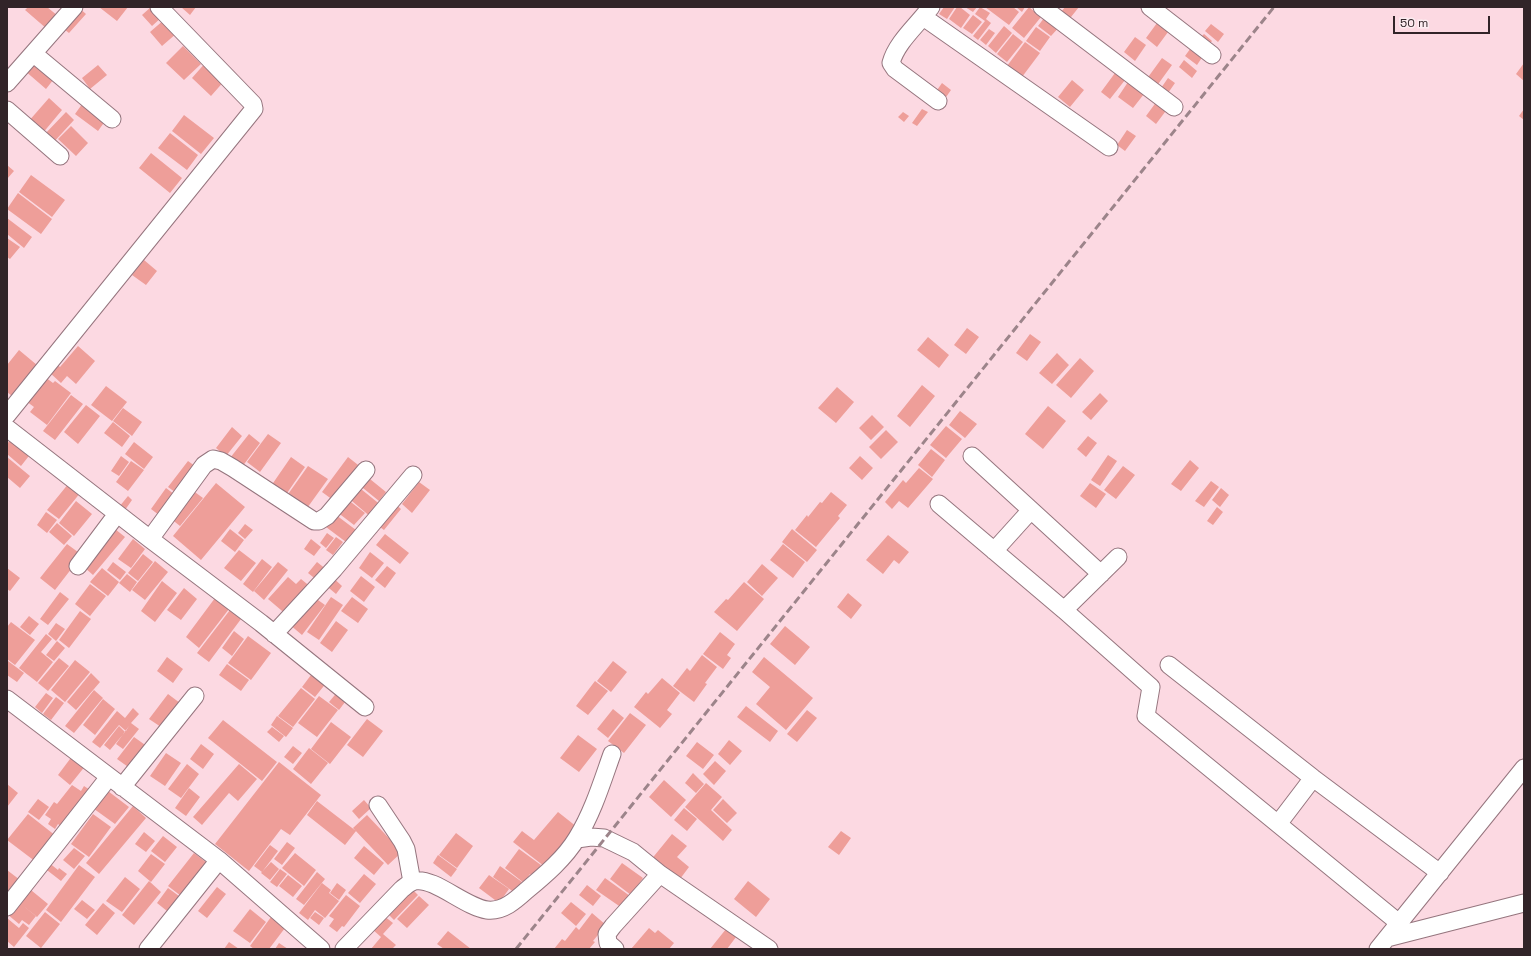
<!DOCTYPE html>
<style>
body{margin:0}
#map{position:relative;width:1531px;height:956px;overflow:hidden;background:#fcd9e2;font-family:"Space Grotesk",sans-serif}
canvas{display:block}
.frame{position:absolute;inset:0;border:8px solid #312428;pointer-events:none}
.scale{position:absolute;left:1393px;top:16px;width:97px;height:18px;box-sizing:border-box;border:2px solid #312428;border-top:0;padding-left:5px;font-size:12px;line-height:14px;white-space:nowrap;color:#312428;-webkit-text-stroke:3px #fbecf0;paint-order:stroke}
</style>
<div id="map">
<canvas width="1531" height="956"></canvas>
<div class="frame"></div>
<div class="scale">50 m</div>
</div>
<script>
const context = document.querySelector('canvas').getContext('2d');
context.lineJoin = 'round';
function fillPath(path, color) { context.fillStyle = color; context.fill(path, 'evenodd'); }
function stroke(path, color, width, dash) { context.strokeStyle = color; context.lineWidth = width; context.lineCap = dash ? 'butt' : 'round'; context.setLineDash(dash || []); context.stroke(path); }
const building = new Path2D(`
 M 28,7 L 47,7 L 58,16 L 47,29 L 25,10 Z
 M 78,7 L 86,14 L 69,33 L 60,26 Z
 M 99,7 L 128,7 L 117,21 Z
 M 151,7 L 162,17 L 152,26 L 142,15 Z
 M 181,7 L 196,7 L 190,15 Z
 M 944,7 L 955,7 L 947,19 L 939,14 Z
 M 957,7 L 960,7 L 970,15 L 961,28 L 949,19 Z
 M 965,7 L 977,7 L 973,12 Z
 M 980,7 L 990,13 L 986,19 L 991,23 L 978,40 L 973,36 L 985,21 L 975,14 Z
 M 985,7 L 1013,7 L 1019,12 L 1009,25 Z
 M 1016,7 L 1025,7 L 1022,12 Z
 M 1029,7 L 1041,17 L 1024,38 L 1012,28 Z
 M 1065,7 L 1079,7 L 1067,22 L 1058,16 Z
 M 1047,14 L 1061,25 L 1051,36 L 1038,26 Z
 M 973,15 L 982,22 L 972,34 L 963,28 Z
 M 165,19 L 177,33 L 162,46 L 150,32 Z
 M 1157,23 L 1168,32 L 1157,47 L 1146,38 Z
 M 1211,24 L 1224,34 L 1218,42 L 1205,31 Z
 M 1004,26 L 1012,33 L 996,53 L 988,46 Z
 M 1036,27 L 1050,37 L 1040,51 L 1026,41 Z
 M 989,29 L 995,33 L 986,45 L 980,40 Z
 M 1013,34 L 1023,42 L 1007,62 L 997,54 Z
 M 1204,34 L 1212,41 L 1207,47 L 1199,39 Z
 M 1135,37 L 1146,45 L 1135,61 L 1124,52 Z
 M 1025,42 L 1040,53 L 1022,77 L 1007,66 Z
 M 1193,45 L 1205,53 L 1197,65 L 1185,56 Z
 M 183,46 L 201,64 L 184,80 L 166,63 Z
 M 35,57 L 57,75 L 46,89 L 24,70 Z
 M 1162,58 L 1172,65 L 1156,87 L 1146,80 Z
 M 1184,60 L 1197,71 L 1192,78 L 1179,67 Z
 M 207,61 L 226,79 L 211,96 L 192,78 Z
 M 1524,63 L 1524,81 L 1516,74 Z
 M 98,65 L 107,75 L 90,89 L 82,78 Z
 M 1115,73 L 1125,80 L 1110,99 L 1101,92 Z
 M 1168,78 L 1175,83 L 1166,96 L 1159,91 Z
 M 1072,80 L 1084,90 L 1070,107 L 1058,97 Z
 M 1128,82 L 1144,94 L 1133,108 L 1118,97 Z
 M 942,83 L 951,90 L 944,100 L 935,93 Z
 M 49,98 L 62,110 L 42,134 L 28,122 Z
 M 85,100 L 108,117 L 98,131 L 75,114 Z
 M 1157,101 L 1168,108 L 1156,124 L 1146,116 Z
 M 922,109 L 928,112 L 917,126 L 912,123 Z
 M 1524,109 L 1524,120 L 1519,116 Z
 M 66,112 L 74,120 L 52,144 L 43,136 Z
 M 903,112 L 909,116 L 904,122 L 898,117 Z
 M 184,115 L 214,138 L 201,154 L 172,131 Z
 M 71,126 L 88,143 L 76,156 L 58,139 Z
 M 1127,130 L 1136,136 L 1125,151 L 1117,145 Z
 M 170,133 L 198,155 L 187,170 L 158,148 Z
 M 151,153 L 182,178 L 170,193 L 139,168 Z
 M 7,165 L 14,171 L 7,179 Z
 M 31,175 L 65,200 L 52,217 L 19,192 Z
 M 18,193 L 52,219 L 41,234 L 7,209 Z
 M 7,218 L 32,237 L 24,248 L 7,234 Z
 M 7,238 L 20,247 L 10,259 L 7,257 Z
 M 144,260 L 157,271 L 146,285 L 132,275 Z
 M 967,328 L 979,337 L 966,354 L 954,345 Z
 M 1030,334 L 1041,342 L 1027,361 L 1016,353 Z
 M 928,337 L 949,355 L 939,368 L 917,350 Z
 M 78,346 L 95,361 L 76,384 L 67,376 L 61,383 L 49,372 L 56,364 L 60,367 Z
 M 19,350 L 37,365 L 12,396 L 7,392 L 7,365 Z
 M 1057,353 L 1069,365 L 1052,384 L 1039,373 Z
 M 1080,358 L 1094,371 L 1071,398 L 1056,385 Z
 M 45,377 L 53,383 L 55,381 L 71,393 L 47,425 L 30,412 L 34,407 L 26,401 Z
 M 922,385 L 935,396 L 910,427 L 897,416 Z
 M 106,386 L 127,402 L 112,421 L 91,405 Z
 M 837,387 L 854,402 L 836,423 L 818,408 Z
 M 1100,393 L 1108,401 L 1091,420 L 1082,412 Z
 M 71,395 L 83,404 L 55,440 L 43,431 Z
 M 86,405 L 100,416 L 78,444 L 64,432 Z
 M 1048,406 L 1066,421 L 1043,449 L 1025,434 Z
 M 123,408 L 142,422 L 132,436 L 113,421 Z
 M 960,411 L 977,424 L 965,438 L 949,425 Z
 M 872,415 L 884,427 L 871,440 L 859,428 Z
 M 113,422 L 130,436 L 122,447 L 104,433 Z
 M 946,426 L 962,439 L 946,458 L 930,445 Z
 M 232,427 L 242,436 L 226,456 L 216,448 Z
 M 886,430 L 898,442 L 881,459 L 869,447 Z
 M 249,434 L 260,443 L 242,467 L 230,458 Z
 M 268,434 L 281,443 L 260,472 L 247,462 Z
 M 1088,436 L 1097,443 L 1086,457 L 1077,449 Z
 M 13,437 L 32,452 L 21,466 L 7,454 L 7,444 Z
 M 134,442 L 153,457 L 144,469 L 125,454 Z
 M 931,449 L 945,460 L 932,477 L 918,465 Z
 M 1108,455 L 1117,461 L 1100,486 L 1091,480 Z
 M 121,456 L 129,462 L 119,476 L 111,471 Z
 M 860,456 L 873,468 L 862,480 L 849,468 Z
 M 7,457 L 30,476 L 20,488 L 7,477 Z
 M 291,457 L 305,467 L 285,496 L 271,486 Z
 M 348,457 L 362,468 L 337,503 L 322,492 Z
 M 1190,460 L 1199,468 L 1181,491 L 1171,484 Z
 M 131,461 L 144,470 L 128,491 L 116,482 Z
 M 188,461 L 199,469 L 179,495 L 168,487 Z
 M 308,466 L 328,479 L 305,511 L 286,497 Z
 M 1123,466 L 1135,475 L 1116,499 L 1104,490 Z
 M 919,468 L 933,479 L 908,508 L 899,501 L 892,509 L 885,502 L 903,480 L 906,483 Z
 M 365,475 L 386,492 L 379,501 L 358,484 Z
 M 1211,481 L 1219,487 L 1204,507 L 1195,501 Z
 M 419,482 L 430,490 L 412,513 L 402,504 Z
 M 69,483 L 81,492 L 59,519 L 47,510 Z
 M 216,483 L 245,507 L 201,560 L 173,536 Z
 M 1090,483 L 1106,494 L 1096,508 L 1080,496 Z
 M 356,485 L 382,506 L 372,518 L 346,496 Z
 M 166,488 L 178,497 L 163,518 L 151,509 Z
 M 1221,488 L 1229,495 L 1220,507 L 1212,500 Z
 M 192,490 L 203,498 L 180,526 L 170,518 Z
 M 831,492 L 847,505 L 838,516 L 840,518 L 816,547 L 795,530 L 807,515 L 808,517 L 820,502 L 822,503 Z
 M 128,496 L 132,500 L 125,510 L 119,507 Z
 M 347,499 L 365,513 L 354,525 L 337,512 Z
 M 76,501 L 92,514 L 74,536 L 59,523 Z
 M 394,503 L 401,509 L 384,530 L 377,525 Z
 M 1217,507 L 1223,512 L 1213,525 L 1207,521 Z
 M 46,512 L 57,520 L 47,533 L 37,525 Z
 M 332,512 L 356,530 L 346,542 L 322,524 Z
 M 57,523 L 72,536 L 64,545 L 49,532 Z
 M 245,524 L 253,530 L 245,539 L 238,533 Z
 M 115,529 L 125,537 L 93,575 L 84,567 Z
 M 230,529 L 244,540 L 235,552 L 221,541 Z
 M 792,529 L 817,550 L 807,562 L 782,542 Z
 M 327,533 L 334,538 L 326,548 L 320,543 Z
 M 385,534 L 409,553 L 400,564 L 376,545 Z
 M 888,535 L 909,552 L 899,564 L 894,560 L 883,574 L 866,560 Z
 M 336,537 L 343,542 L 333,555 L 326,550 Z
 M 133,539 L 145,549 L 131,568 L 118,559 Z
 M 311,539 L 321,547 L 314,556 L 304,549 Z
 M 67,544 L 82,555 L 55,590 L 40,578 Z
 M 783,544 L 805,562 L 793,578 L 770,560 Z
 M 239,550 L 256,563 L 241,581 L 224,568 Z
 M 370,552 L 384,563 L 372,578 L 359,568 Z
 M 143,554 L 153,562 L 138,581 L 128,573 Z
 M 262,559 L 272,567 L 253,592 L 243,584 Z
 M 155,561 L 168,572 L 145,600 L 132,590 Z
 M 113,562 L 126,572 L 120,580 L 107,570 Z
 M 278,562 L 288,570 L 264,600 L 254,591 Z
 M 317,562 L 327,570 L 318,581 L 308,573 Z
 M 762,564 L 778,578 L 762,596 L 747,582 Z
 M 387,566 L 396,573 L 385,588 L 375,580 Z
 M 7,568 L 20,578 L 10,591 L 7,589 Z
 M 102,568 L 119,582 L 108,596 L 90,582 Z
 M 127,574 L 137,582 L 130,592 L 119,583 Z
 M 330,575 L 342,586 L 336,594 L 323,583 Z
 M 361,576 L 375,587 L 364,602 L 350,591 Z
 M 288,577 L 296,584 L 301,579 L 312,588 L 288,616 L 268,599 Z
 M 162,581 L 177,593 L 155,622 L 141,611 Z
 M 744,582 L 764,599 L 737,631 L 714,612 L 726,599 L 728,600 Z
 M 90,584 L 106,596 L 90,616 L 75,604 Z
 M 184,588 L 197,599 L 181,620 L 167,610 Z
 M 60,592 L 69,599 L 48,625 L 40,619 Z
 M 848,593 L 862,605 L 851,619 L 837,607 Z
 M 311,595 L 325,605 L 302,635 L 289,624 Z
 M 331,597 L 343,605 L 319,640 L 307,632 Z
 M 352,597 L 368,609 L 358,623 L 341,611 Z
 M 215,598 L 229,609 L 199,648 L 186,637 Z
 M 230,610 L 241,619 L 209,662 L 197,653 Z
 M 80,611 L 91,619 L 69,648 L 59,640 Z
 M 29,616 L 39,624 L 30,635 L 20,627 Z
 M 336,621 L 348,630 L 332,652 L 320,643 Z
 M 11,622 L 35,640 L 15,665 L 7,659 L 7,627 Z
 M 56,623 L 65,629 L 56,641 L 48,634 Z
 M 785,626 L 810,647 L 795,665 L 770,644 Z
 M 234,631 L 244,639 L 232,656 L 222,648 Z
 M 720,632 L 735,644 L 727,655 L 731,658 L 723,669 L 703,654 Z
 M 46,634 L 52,639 L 41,652 L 53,662 L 37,682 L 19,668 Z
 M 248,636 L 271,653 L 251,680 L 228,663 Z
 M 57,641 L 65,648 L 54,661 L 46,655 Z
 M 702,655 L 717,667 L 705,683 L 707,684 L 694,702 L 673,686 L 687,668 L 690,671 Z
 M 167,657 L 183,669 L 173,683 L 157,671 Z
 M 764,657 L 813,698 L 786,730 L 756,704 L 770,687 L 752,672 Z
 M 59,658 L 69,666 L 48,691 L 38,683 Z
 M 75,660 L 90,672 L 65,702 L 51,690 Z
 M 8,661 L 24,673 L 17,682 L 7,675 Z
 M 613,661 L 627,672 L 611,692 L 597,681 Z
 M 227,664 L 249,680 L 241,691 L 219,675 Z
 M 314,671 L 327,682 L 315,697 L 302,687 Z
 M 91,673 L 100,682 L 76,710 L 67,702 Z
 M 662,678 L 680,693 L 667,710 L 672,714 L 660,728 L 634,707 L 646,692 L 648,694 Z
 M 595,681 L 608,691 L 588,715 L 576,706 Z
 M 301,688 L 315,699 L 293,727 L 278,716 Z
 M 94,690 L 103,698 L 74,733 L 65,726 Z
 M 339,690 L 348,698 L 339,710 L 329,702 Z
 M 46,693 L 53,698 L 42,713 L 35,707 Z
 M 168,694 L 180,703 L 161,727 L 149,719 Z
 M 319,696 L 338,710 L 317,737 L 298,723 Z
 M 56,697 L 64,703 L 51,720 L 43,714 Z
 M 103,699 L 115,709 L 95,735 L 83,725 Z
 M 746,706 L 778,731 L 770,742 L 737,717 Z
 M 133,708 L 139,714 L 131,723 L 139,729 L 123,749 L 116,744 L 129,726 L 126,731 L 119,725 L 100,748 L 92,742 L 117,711 L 125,718 Z
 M 613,709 L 624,718 L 608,738 L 597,729 Z
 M 807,710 L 817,718 L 797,742 L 787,734 Z
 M 630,713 L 646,725 L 624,753 L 608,741 Z
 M 277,716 L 293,728 L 286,737 L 271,725 Z
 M 367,719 L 383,731 L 363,757 L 347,745 Z
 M 223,720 L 277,762 L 262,781 L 208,738 Z
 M 331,722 L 351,737 L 330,764 L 311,749 Z
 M 119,726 L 125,732 L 110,750 L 104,745 Z
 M 272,727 L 284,736 L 279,742 L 267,732 Z
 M 578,735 L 597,749 L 579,772 L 560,758 Z
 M 134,737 L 148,747 L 131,769 L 117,759 Z
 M 729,740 L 742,751 L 730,765 L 718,754 Z
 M 697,742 L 714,755 L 703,769 L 686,756 Z
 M 201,744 L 214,754 L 203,769 L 190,759 Z
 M 293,746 L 302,753 L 293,764 L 284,757 Z
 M 309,748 L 328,763 L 311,784 L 293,769 Z
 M 166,753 L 181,763 L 165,786 L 150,776 Z
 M 73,755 L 86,765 L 70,785 L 58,775 Z
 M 715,761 L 726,771 L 714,785 L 703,774 Z
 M 279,762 L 321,795 L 290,835 L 281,829 L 249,871 L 215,844 Z
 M 187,764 L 199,774 L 181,798 L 168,789 Z
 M 239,764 L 257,779 L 238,801 L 229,793 L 202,825 L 193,817 Z
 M 693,773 L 704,784 L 696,793 L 685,783 Z
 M 664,780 L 686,800 L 671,817 L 649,797 Z
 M 706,783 L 722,797 L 711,810 L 732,830 L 723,841 L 685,807 Z
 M 7,784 L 18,793 L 7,807 Z
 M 72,785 L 81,791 L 84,786 L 90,790 L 63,828 L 58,824 L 55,829 L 48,824 L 51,819 L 45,815 L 54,802 L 57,804 Z
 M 104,788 L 129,807 L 115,824 L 90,806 Z
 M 189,788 L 200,797 L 186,816 L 175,808 Z
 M 38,799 L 49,807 L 39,820 L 28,812 Z
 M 723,799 L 737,813 L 727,823 L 713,810 Z
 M 364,800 L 371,808 L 359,819 L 352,811 Z
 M 317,801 L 356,831 L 345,845 L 307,815 Z
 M 133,806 L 146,818 L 99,874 L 86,863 Z
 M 684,808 L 697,819 L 687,831 L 674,820 Z
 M 558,812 L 577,827 L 549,870 L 513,842 L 522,831 L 534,840 Z
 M 28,814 L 56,836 L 36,862 L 7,840 Z
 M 93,814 L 111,827 L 89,857 L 71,844 Z
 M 367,815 L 402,852 L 388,865 L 353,828 Z
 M 841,831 L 851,838 L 839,855 L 828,847 Z
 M 144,832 L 155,841 L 146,852 L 135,844 Z
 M 456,833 L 473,846 L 457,868 L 439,855 Z
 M 672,834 L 687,846 L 677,857 L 689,867 L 677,883 L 650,861 Z
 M 163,836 L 177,847 L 165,862 L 151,851 Z
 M 287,842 L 295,848 L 282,865 L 274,859 Z
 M 270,845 L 278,851 L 262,872 L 254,866 Z
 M 364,846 L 384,863 L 374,875 L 354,858 Z
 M 74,848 L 85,856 L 74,869 L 63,860 Z
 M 519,849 L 541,865 L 533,877 L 530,874 L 524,883 L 505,868 Z
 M 194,853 L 211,866 L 185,899 L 168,886 Z
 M 295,853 L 316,870 L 304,886 L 282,868 Z
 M 151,854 L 165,864 L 151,882 L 138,871 Z
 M 438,855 L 457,869 L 451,877 L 433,863 Z
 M 48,862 L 58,870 L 59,868 L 67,874 L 61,881 L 43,867 Z
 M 271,862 L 279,869 L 270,880 L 261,873 Z
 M 622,863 L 643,878 L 631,895 L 610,879 Z
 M 79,865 L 95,877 L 61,922 L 46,910 Z
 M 500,866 L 522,882 L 515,893 L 493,877 Z
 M 280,869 L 287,874 L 277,887 L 270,882 Z
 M 7,870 L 20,880 L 7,897 Z
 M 317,872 L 325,879 L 304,905 L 296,899 Z
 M 364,874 L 376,884 L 360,903 L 348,893 Z
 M 288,875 L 302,886 L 293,897 L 279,886 Z
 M 489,875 L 509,889 L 499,903 L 479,888 Z
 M 125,877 L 140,889 L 122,912 L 106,901 Z
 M 605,878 L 630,896 L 622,908 L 596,890 Z
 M 149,881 L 161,892 L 134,925 L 122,915 Z
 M 748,881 L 770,899 L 756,917 L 734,899 Z
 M 322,883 L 331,890 L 329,893 L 339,901 L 325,918 L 315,910 L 308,920 L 299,913 Z
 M 337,883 L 346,890 L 339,900 L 330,893 Z
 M 587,885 L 601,896 L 593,906 L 579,895 Z
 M 26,886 L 48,904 L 37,917 L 22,905 L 36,916 L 29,925 L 22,920 L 19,924 L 7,914 Z
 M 409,886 L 418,895 L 394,920 L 385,911 Z
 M 217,887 L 226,894 L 207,918 L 198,911 Z
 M 168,888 L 179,896 L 167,911 L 157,903 Z
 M 346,895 L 360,906 L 344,927 L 342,926 L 337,932 L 329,926 L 334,919 L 329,916 Z
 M 419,896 L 429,905 L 407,928 L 397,919 Z
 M 82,900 L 95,910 L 87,919 L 74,909 Z
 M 571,902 L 586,914 L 576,926 L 561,913 Z
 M 103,903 L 115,913 L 97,935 L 85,925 Z
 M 250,909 L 266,922 L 250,943 L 233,931 Z
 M 45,912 L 60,924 L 41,948 L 26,936 Z
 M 315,912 L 324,918 L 319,925 L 310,918 Z
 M 592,913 L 606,925 L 593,941 L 595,942 L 589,949 L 554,949 L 562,939 L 565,941 L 576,927 L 579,930 Z
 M 384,916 L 393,923 L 383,934 L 396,945 L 392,949 L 371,949 L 381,937 L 372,929 Z
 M 271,917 L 285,928 L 269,949 L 254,949 L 250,946 Z
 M 7,918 L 19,928 L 23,923 L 29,928 L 14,947 L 7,941 Z
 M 649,928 L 655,933 L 658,930 L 674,943 L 669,949 L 631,949 Z
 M 726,929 L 736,937 L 727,949 L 710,949 Z
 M 448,931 L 471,949 L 444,949 L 437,944 Z
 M 229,942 L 239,949 L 224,949 Z
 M 279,943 L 288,949 L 275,949 Z`);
const minor = new Path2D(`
 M 931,7 L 926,13 L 926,17 L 929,21 L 1109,147
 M 1042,7 L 1174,107
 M 1150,7 L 1212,55
 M 926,13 C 914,28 896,44 891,63 L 895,69 L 938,101
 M 34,54 L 112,119
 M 7,83 L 74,7
 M 7,110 L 60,156
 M 7,415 L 254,109 L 253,104 L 159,7
 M 7,428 L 150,539 L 261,623 L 365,707
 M 972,456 L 1101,574
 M 939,504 L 1064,610
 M 150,539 L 204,465 L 213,459 L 221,461 L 233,468 L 314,521 L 319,521 L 327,516 L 366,470
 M 994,551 L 1031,510
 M 1118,557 L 1064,610 L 1151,687 L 1146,716 L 1399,923
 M 78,566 L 117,514
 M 274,634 L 334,569 L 413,475
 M 1169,665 L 1313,778 L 1440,873
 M 7,699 L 219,860 L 321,949
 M 122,787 L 195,696
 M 378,805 L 402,841 L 406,849 L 412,882
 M 1278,824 L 1313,778
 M 577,839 L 591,837 L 604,838 L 633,852 L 660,874 L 769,949
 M 7,907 L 109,777
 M 1387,938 L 1524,903
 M 148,949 L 219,860
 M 344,949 L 402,889 C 406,886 410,882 415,881 C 434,877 465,907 487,910 C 503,912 516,900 527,890 C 545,875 565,858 577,838 C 593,812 602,782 612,754
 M 615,949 L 608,943 L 607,934 L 613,926 L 660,874
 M 1378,949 L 1524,768`);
const rail = new Path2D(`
 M 516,949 L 1274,7`);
fillPath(building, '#ee9e99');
stroke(minor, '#95757e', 19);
stroke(minor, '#fff', 17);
stroke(rail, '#9c848a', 3, [8, 4]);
</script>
